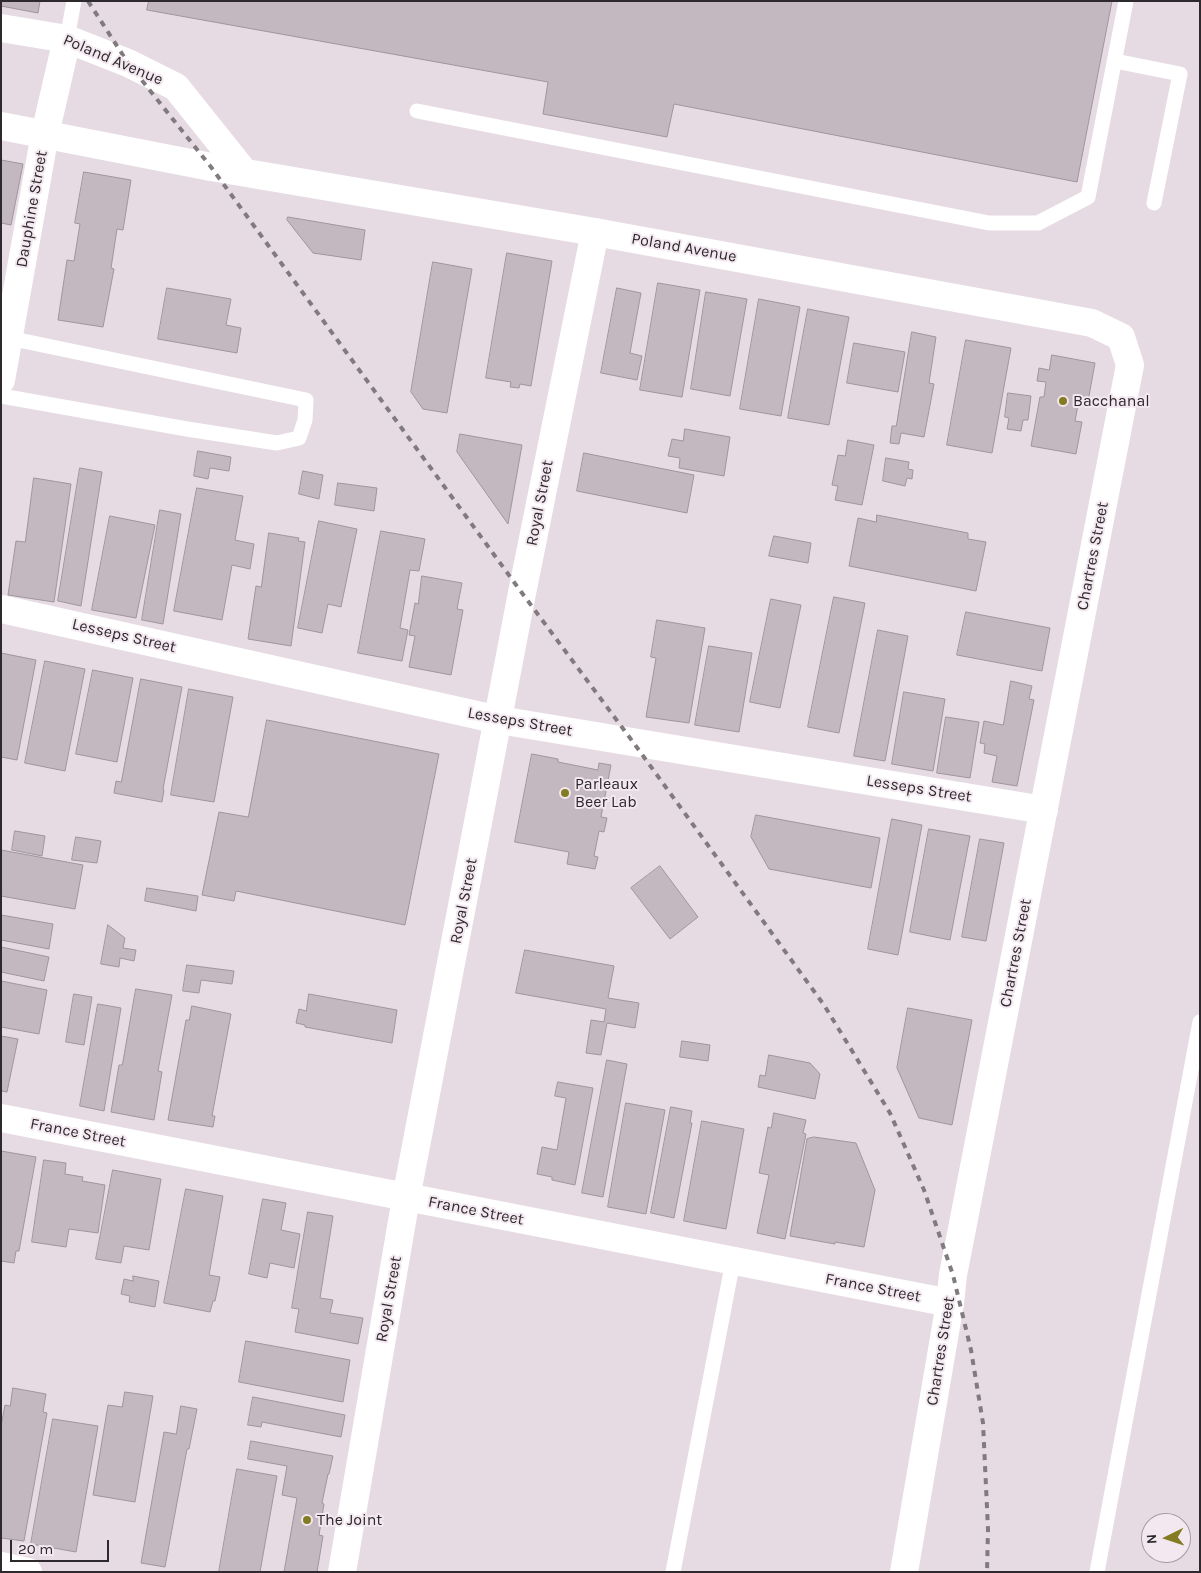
<!DOCTYPE html>
<style>
body{margin:0}
#map{position:relative;width:1201px;height:1573px;overflow:hidden;background:#e6dbe2;font-family:Karla,sans-serif}
canvas{display:block}
.frame{position:absolute;inset:0;border:2px solid #2d292c;pointer-events:none}
.north{position:absolute;left:1141px;top:1513px;width:50px;height:50px;box-sizing:border-box;background:#f3e8ef;border:1px solid #a49ca1;border-radius:50%;rotate:266deg;font-size:14px;font-weight:700;line-height:20px;text-align:center;color:#2d292c}
.north::after{content:'';display:block;margin:auto;width:18px;height:22px;background:#847c22;clip-path:polygon(50% 0,100% 100%,50% 72%,0 100%)}
.scale{position:absolute;left:10px;top:1540px;width:99px;height:22px;box-sizing:border-box;border:2px solid #2d292c;border-top:0;padding-left:6px;font-size:15px;line-height:18px;white-space:nowrap;color:#2d292c;-webkit-text-stroke:4px #f3e8ef;paint-order:stroke}
</style>
<div id="map">
<canvas width="1201" height="1573"></canvas>
<div class="frame"></div>
<div class="north">N</div>
<div class="scale">20 m</div>
</div>
<script>
const context = document.querySelector('canvas').getContext('2d');
context.lineJoin = 'round';
function fillPath(path, color) { context.fillStyle = color; context.fill(path, 'evenodd'); }
function stroke(path, color, width, dash) { context.strokeStyle = color; context.lineWidth = width; context.lineCap = dash ? 'butt' : 'round'; context.setLineDash(dash || []); context.stroke(path); }
function drawText(font, color, halo, rows, align = 'center') {
  context.font = font + ' Karla,sans-serif'; context.lineWidth = 4; context.setLineDash([]); context.textBaseline = 'middle'; context.strokeStyle = halo; context.fillStyle = color; for (const [text, x, y, turn = 0] of rows) {
    context.save(); context.translate(x, y); context.rotate((+turn || 0) * Math.PI / 180); context.textAlign = isNaN(turn) ? turn : align; if (halo) context.strokeText(text, 0, 0); context.fillText(text, 0, 0); context.restore();
  }
}
const building = new Path2D(`
 M 1,1 L 40,1 L 38,13 L 1,6 Z
 M 149,1 L 1112,1 L 1077,182 L 674,104 L 667,137 L 543,114 L 548,82 L 147,10 Z
 M 1,160 L 23,164 L 11,225 L 1,223 Z
 M 84,172 L 131,180 L 123,230 L 117,229 L 111,268 L 114,269 L 103,327 L 58,320 L 67,260 L 74,261 L 80,224 L 75,223 Z
 M 288,217 L 365,230 L 361,260 L 313,253 L 287,220 Z
 M 507,253 L 552,261 L 531,386 L 520,384 L 519,388 L 510,387 L 511,382 L 486,378 Z
 M 433,262 L 472,269 L 447,413 L 423,409 L 411,392 Z
 M 658,283 L 700,290 L 682,397 L 640,390 Z
 M 167,288 L 231,299 L 226,325 L 241,328 L 237,353 L 158,339 Z
 M 617,288 L 641,293 L 630,353 L 642,356 L 637,380 L 601,373 Z
 M 706,292 L 747,299 L 730,396 L 691,389 Z
 M 759,299 L 800,307 L 781,416 L 740,409 Z
 M 808,309 L 849,317 L 829,425 L 788,418 Z
 M 912,332 L 936,337 L 929,383 L 934,384 L 924,437 L 901,433 L 899,444 L 890,443 L 892,426 L 896,426 Z
 M 966,340 L 1011,348 L 992,453 L 947,445 Z
 M 854,343 L 905,352 L 898,392 L 847,383 Z
 M 1052,355 L 1095,363 L 1087,407 L 1078,405 L 1075,421 L 1082,422 L 1076,454 L 1031,446 L 1040,397 L 1044,397 L 1046,382 L 1037,381 L 1039,368 L 1049,370 Z
 M 1008,393 L 1031,396 L 1028,420 L 1023,420 L 1021,431 L 1007,429 L 1009,418 L 1005,417 Z
 M 685,429 L 730,437 L 724,476 L 679,468 L 680,458 L 668,456 L 672,439 L 683,441 Z
 M 460,434 L 522,445 L 508,524 L 457,452 Z
 M 848,440 L 874,445 L 862,505 L 835,500 L 838,486 L 832,485 L 838,455 L 845,456 Z
 M 198,451 L 231,457 L 229,471 L 210,468 L 208,479 L 194,476 Z
 M 584,453 L 694,475 L 687,513 L 577,491 Z
 M 886,458 L 909,462 L 908,469 L 913,470 L 912,479 L 907,478 L 905,486 L 883,481 Z
 M 80,468 L 102,472 L 81,606 L 58,601 Z
 M 303,471 L 323,475 L 319,499 L 299,494 Z
 M 34,478 L 71,484 L 54,602 L 8,595 L 16,541 L 25,542 Z
 M 338,483 L 377,488 L 374,511 L 335,505 Z
 M 197,488 L 243,496 L 235,540 L 254,544 L 250,569 L 232,565 L 222,620 L 174,611 Z
 M 160,510 L 181,514 L 163,624 L 142,620 Z
 M 877,515 L 968,533 L 968,539 L 986,542 L 976,591 L 849,566 L 858,518 L 876,522 Z
 M 110,516 L 155,525 L 136,618 L 92,610 Z
 M 319,521 L 357,529 L 341,607 L 328,604 L 322,633 L 298,628 Z
 M 381,531 L 425,539 L 419,571 L 410,570 L 400,628 L 408,630 L 402,661 L 358,653 Z
 M 269,533 L 299,538 L 298,541 L 305,542 L 291,646 L 248,639 L 256,586 L 261,587 Z
 M 774,536 L 811,543 L 808,563 L 769,556 Z
 M 422,576 L 462,583 L 457,609 L 463,610 L 451,675 L 409,667 L 415,636 L 409,635 L 415,603 L 418,604 Z
 M 834,597 L 865,603 L 839,733 L 808,727 Z
 M 771,599 L 801,605 L 780,708 L 750,702 Z
 M 966,612 L 1050,628 L 1042,671 L 957,655 Z
 M 657,620 L 705,628 L 689,723 L 646,717 L 656,658 L 651,657 Z
 M 878,630 L 908,636 L 885,761 L 854,756 Z
 M 709,646 L 752,653 L 739,732 L 695,725 Z
 M 1,653 L 36,660 L 17,760 L 1,757 Z
 M 45,661 L 85,669 L 65,771 L 25,763 Z
 M 93,670 L 133,678 L 117,762 L 76,754 Z
 M 141,679 L 182,687 L 163,789 L 164,790 L 162,802 L 114,793 L 116,781 L 121,782 Z
 M 1011,681 L 1032,686 L 1029,699 L 1034,700 L 1017,786 L 992,782 L 997,756 L 984,753 L 985,744 L 980,743 L 984,721 L 1003,725 Z
 M 189,689 L 233,697 L 214,802 L 171,795 Z
 M 904,692 L 945,699 L 933,771 L 892,764 Z
 M 946,717 L 979,722 L 970,778 L 937,773 Z
 M 267,720 L 439,754 L 405,925 L 236,891 L 234,901 L 202,895 L 219,812 L 248,817 Z
 M 532,754 L 558,759 L 558,762 L 598,770 L 599,763 L 611,765 L 601,817 L 607,818 L 604,832 L 599,831 L 594,856 L 598,857 L 595,869 L 567,864 L 569,852 L 515,842 Z
 M 756,815 L 880,838 L 871,888 L 769,869 L 751,837 Z
 M 892,819 L 922,825 L 898,955 L 868,949 Z
 M 929,829 L 970,836 L 950,940 L 910,932 Z
 M 15,831 L 45,836 L 42,856 L 12,850 Z
 M 76,837 L 101,841 L 97,863 L 72,860 Z
 M 980,839 L 1004,843 L 986,941 L 962,937 Z
 M 1,850 L 83,865 L 75,909 L 1,896 Z
 M 660,866 L 698,917 L 670,939 L 631,888 Z
 M 147,888 L 198,896 L 196,911 L 145,901 Z
 M 1,915 L 53,924 L 49,949 L 1,940 Z
 M 108,925 L 125,938 L 123,948 L 136,950 L 134,961 L 120,958 L 119,967 L 101,964 Z
 M 1,947 L 49,957 L 44,981 L 1,972 Z
 M 525,950 L 614,966 L 608,998 L 639,1003 L 635,1028 L 607,1023 L 601,1055 L 586,1053 L 591,1020 L 604,1022 L 606,1009 L 516,993 Z
 M 187,965 L 234,971 L 232,984 L 201,980 L 199,993 L 183,991 Z
 M 1,981 L 47,990 L 39,1034 L 1,1027 Z
 M 136,989 L 172,995 L 158,1071 L 162,1072 L 154,1120 L 111,1112 L 119,1065 L 122,1065 Z
 M 74,994 L 92,997 L 84,1045 L 66,1042 Z
 M 309,994 L 397,1010 L 392,1043 L 305,1027 L 305,1025 L 296,1023 L 299,1009 L 306,1011 Z
 M 98,1004 L 121,1008 L 104,1111 L 80,1106 Z
 M 192,1006 L 231,1014 L 212,1116 L 215,1116 L 213,1127 L 168,1120 L 186,1020 L 189,1020 Z
 M 908,1008 L 972,1020 L 952,1125 L 919,1118 L 897,1068 Z
 M 1,1036 L 18,1039 L 7,1092 L 1,1091 Z
 M 682,1041 L 710,1045 L 708,1061 L 680,1057 Z
 M 769,1055 L 810,1063 L 820,1074 L 815,1099 L 758,1087 L 760,1075 L 765,1076 Z
 M 607,1060 L 627,1064 L 603,1197 L 582,1193 Z
 M 558,1082 L 593,1088 L 575,1185 L 552,1180 L 552,1177 L 537,1174 L 542,1147 L 557,1150 L 566,1098 L 555,1096 Z
 M 626,1103 L 665,1110 L 646,1214 L 608,1207 Z
 M 671,1107 L 692,1111 L 690,1123 L 692,1123 L 674,1218 L 651,1213 Z
 M 774,1113 L 806,1120 L 803,1133 L 806,1134 L 785,1239 L 757,1233 L 769,1175 L 759,1173 L 768,1127 L 771,1128 Z
 M 702,1121 L 744,1129 L 726,1229 L 684,1221 Z
 M 814,1137 L 856,1143 L 875,1190 L 864,1247 L 835,1242 L 835,1244 L 790,1236 L 807,1139 Z
 M 1,1151 L 36,1157 L 19,1251 L 16,1251 L 14,1263 L 1,1261 Z
 M 44,1160 L 66,1163 L 65,1174 L 83,1177 L 82,1181 L 105,1185 L 98,1233 L 69,1229 L 66,1247 L 32,1242 Z
 M 113,1170 L 161,1179 L 149,1250 L 124,1246 L 121,1263 L 96,1259 Z
 M 186,1189 L 223,1196 L 209,1275 L 220,1277 L 215,1301 L 213,1301 L 210,1312 L 164,1303 Z
 M 263,1199 L 286,1203 L 281,1230 L 300,1234 L 294,1268 L 270,1263 L 267,1278 L 249,1274 Z
 M 308,1212 L 333,1216 L 320,1298 L 333,1300 L 330,1313 L 363,1318 L 358,1344 L 295,1332 L 299,1309 L 292,1308 Z
 M 133,1276 L 159,1281 L 155,1307 L 129,1302 L 130,1296 L 121,1294 L 124,1279 L 133,1281 Z
 M 246,1341 L 350,1360 L 343,1402 L 239,1382 Z
 M 13,1388 L 46,1394 L 43,1412 L 47,1413 L 24,1541 L 1,1538 L 1,1426 L 5,1405 L 10,1406 Z
 M 125,1392 L 153,1396 L 135,1502 L 93,1495 L 108,1405 L 122,1407 Z
 M 253,1397 L 345,1415 L 341,1437 L 262,1422 L 261,1427 L 248,1425 Z
 M 181,1406 L 197,1409 L 189,1449 L 187,1449 L 165,1567 L 141,1563 L 164,1432 L 176,1434 Z
 M 53,1419 L 98,1426 L 76,1552 L 31,1544 Z
 M 251,1441 L 333,1456 L 329,1474 L 328,1474 L 322,1503 L 324,1504 L 319,1535 L 323,1536 L 317,1572 L 284,1572 L 297,1498 L 282,1495 L 287,1466 L 248,1459 Z
 M 237,1469 L 277,1476 L 260,1572 L 219,1572 Z`);
const service = new Path2D(`
 M 67,39 L 74,1
 M 1115,61 L 1180,74 L 1154,203
 M 417,111 L 989,223 L 1038,223 L 1088,197 L 1126,1
 M 1,396 L 187,429 L 277,443 L 299,438 L 305,420 L 306,400 L 9,338
 M 673,1572 L 733,1261
 M 1097,1572 L 1200,1022`);
const minor = new Path2D(`
 M 1,380 L 45,134 L 67,39
 M 1,609 L 499,720 L 1044,810
 M 1,1118 L 950,1303
 M 1,1566 L 28,1572
 M 342,1572 L 406,1198 L 522,593 L 595,232`);
const tertiary = new Path2D(`
 M 1,28 L 67,39 L 128,63 L 176,87 L 244,172
 M 1,126 L 211,167 L 595,232 L 1092,323 L 1121,337 L 1130,365 L 953,1275 L 950,1303 L 904,1572`);
const rail = new Path2D(`
 M 88,1 L 128,63 L 211,167 L 522,593 L 633,742 L 824,1005 L 890,1113 L 924,1190 L 953,1275 L 971,1350 L 983,1423 L 988,1529 L 987,1572`);
const markers = [
 [1063,401,5,"#847c22"],
 [565,793,5,"#847c22"],
 [307,1520,5,"#847c22"]
];
const streetNames = [
 ["Poland Avenue",113,60,23],
 ["Dauphine Street",32,209,-80],
 ["Poland Avenue",684,248,10],
 ["Royal Street",540,503,-79],
 ["Chartres Street",1093,556,-79],
 ["Lesseps Street",124,636,13],
 ["Lesseps Street",520,722,10],
 ["Lesseps Street",919,789,9],
 ["Royal Street",464,901,-79],
 ["Chartres Street",1016,953,-79],
 ["France Street",78,1133,11],
 ["France Street",476,1211,11],
 ["France Street",873,1288,11],
 ["Royal Street",389,1299,-80],
 ["Chartres Street",941,1351,-81]
];
const poiNames = [
 ["Bacchanal",1073,401],
 ["Parleaux",575,784],
 ["Beer Lab",575,802],
 ["The Joint",317,1520]
];
fillPath(building, '#c3b8bf');
stroke(building, '#9f959c', 1);
stroke(service, '#fff', 15);
stroke(minor, '#fff', 28);
stroke(tertiary, '#fff', 28);
stroke(rail, '#817a7f', 4, [6, 6]);
for (const [x, y, r, color] of markers) { const dot = new Path2D(); dot.arc(x, y, r, 0, 2 * Math.PI); context.fillStyle = color; context.fill(dot); stroke(dot, '#f3e8ef', 2); }
drawText('16px', '#2d292c', '#f3e8ef', streetNames);
drawText('16px', '#2d292c', '#f3e8ef', poiNames, 'left');
</script>
